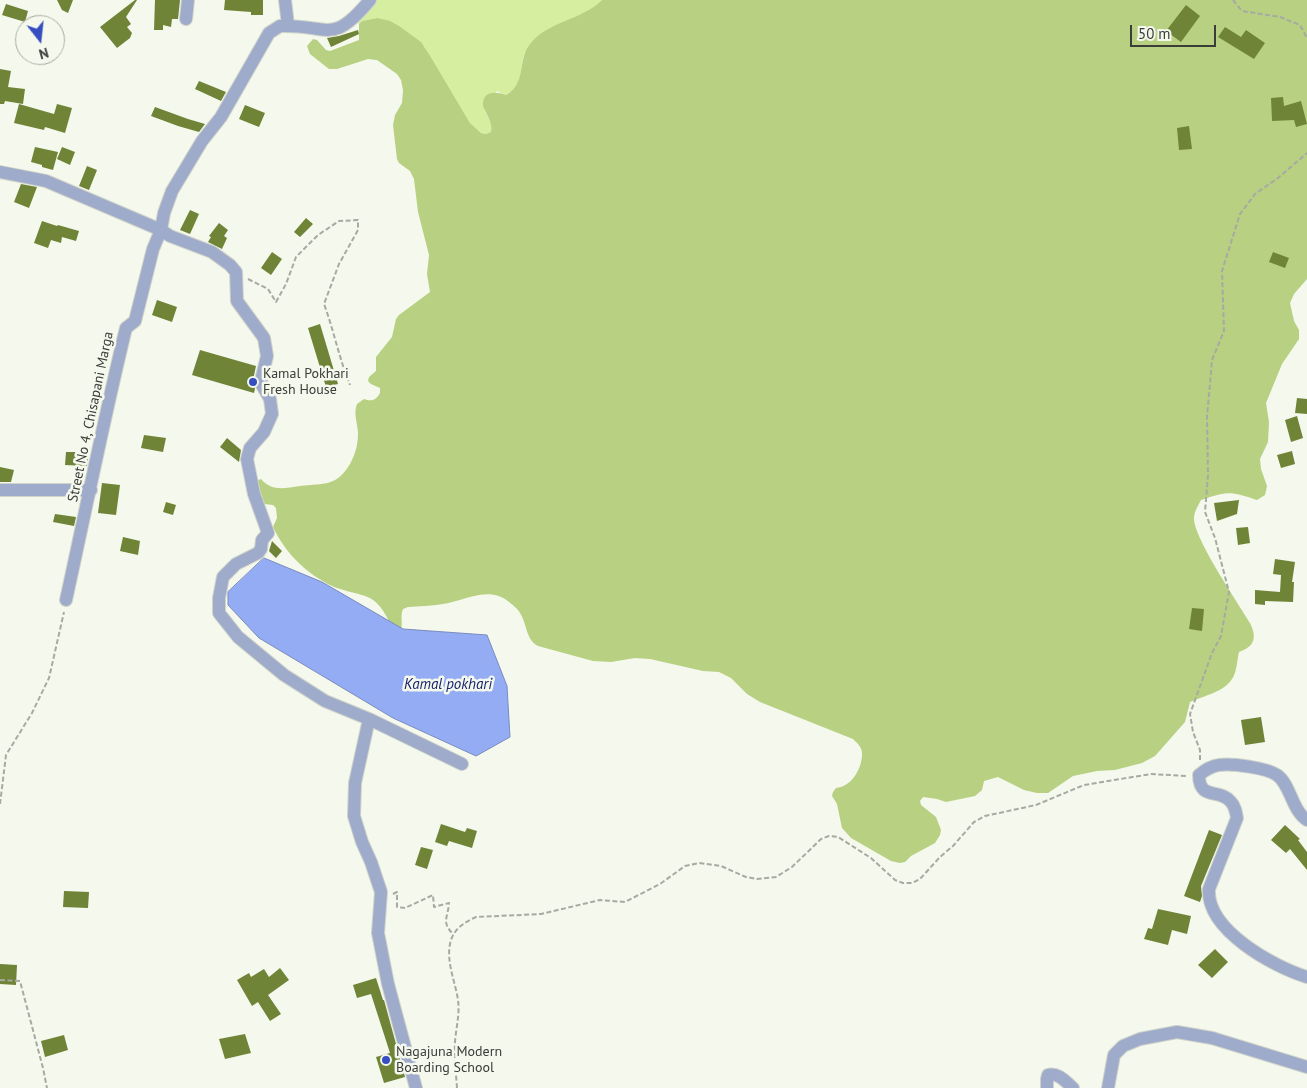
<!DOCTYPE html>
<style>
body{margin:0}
#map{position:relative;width:1307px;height:1088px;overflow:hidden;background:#f4f8ed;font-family:"PT Sans",sans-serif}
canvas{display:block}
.north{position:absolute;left:15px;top:15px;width:50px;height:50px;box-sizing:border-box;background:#f4f8ed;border:1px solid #aaada5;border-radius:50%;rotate:164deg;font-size:14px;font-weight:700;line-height:20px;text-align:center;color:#3b3d39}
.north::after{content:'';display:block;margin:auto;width:18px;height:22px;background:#364ec0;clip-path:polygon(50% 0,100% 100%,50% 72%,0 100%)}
.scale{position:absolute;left:1130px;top:25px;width:86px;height:22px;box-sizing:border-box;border:2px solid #3b3d39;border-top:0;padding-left:6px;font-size:15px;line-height:18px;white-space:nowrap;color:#3b3d39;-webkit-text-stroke:4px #f4f8ed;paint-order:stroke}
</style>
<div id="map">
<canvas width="1307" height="1088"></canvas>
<div class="north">N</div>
<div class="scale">50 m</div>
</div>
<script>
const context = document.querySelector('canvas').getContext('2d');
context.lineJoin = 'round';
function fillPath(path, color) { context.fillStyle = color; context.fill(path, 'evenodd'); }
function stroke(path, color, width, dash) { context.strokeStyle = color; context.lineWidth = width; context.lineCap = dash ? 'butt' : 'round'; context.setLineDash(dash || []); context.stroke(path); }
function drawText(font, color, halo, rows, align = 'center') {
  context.font = font + ' "PT Sans",sans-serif'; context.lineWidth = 5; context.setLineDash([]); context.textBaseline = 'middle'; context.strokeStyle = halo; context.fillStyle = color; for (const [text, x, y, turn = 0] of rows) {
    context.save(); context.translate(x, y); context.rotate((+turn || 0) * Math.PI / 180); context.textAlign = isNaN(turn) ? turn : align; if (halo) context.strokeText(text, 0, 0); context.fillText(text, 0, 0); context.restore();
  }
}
const green = new Path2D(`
 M 372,0 L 602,0 C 581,21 545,22 528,47 C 517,63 527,83 506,95 L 497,91 L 484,110 L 491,122 L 491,132 L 486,134 L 481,133 L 470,123 L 424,46 L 377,18 L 362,21 L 359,24 L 354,19 Z`);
const forest = new Path2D(`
 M 602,0 L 1307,0 L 1307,279 L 1294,294 L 1290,303 L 1294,321 L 1299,330 L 1299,339 L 1282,364 L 1266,403 L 1269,422 L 1268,442 L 1260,459 L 1261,469 L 1267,486 L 1265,495 L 1257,500 C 1231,491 1227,491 1201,500 C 1198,506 1194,512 1194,518 C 1193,537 1238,603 1250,623 C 1257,638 1255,646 1239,652 C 1237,660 1237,672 1232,679 C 1224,692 1203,696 1190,702 L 1185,722 L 1155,756 L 1142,763 L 1115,770 L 1097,771 L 1073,776 L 1048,793 L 1037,793 L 1024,790 L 998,777 L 984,781 L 982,790 L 975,796 L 946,802 L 937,799 L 923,797 L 920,801 L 921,805 L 936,817 L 941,830 L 940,835 L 935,843 L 911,856 L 905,862 L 900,863 L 891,861 L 851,838 L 842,828 L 837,804 L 832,796 L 833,792 L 836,788 C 852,787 863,767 862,752 C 861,746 857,743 853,739 L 760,702 L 747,694 L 731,678 L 719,672 L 703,671 L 650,659 L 635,658 L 611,662 L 593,661 L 538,646 C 526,640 527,624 520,613 C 518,609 513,605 509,602 C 489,585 465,601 443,604 C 431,606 419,606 408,607 L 403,609 C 400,616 403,623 401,631 L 392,628 C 387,616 379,600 365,596 C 354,592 343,591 332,586 C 307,574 285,553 273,527 L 277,518 L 276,508 L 273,505 L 264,504 L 256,481 L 261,479 C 272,492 285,488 300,486 C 325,483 336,487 350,464 C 355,455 358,445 358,434 C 358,424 353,414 357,404 L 364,399 C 372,402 376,400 380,393 L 380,388 L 371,384 L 368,381 L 369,377 L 376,371 L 376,357 L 392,337 L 396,319 L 399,315 L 430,292 L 427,274 L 429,255 L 418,212 L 414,179 L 410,171 L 399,163 L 397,159 L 393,125 L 395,115 L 402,103 L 403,90 L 401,80 L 397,74 L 377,60 L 368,59 L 337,69 L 329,69 L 310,54 L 307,46 L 313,39 L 317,40 L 326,50 L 330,51 L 359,40 L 359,24 L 362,21 L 377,18 L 390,21 L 399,26 L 421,42 L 429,54 L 470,123 L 481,133 L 486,134 L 491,132 C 493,121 486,115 483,106 C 482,91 495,91 506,95 C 527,83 517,60 530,44 C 548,21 582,20 602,0 Z`);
const water = new Path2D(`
 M 264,558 L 322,582 L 403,629 L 487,635 L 507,686 L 510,737 L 476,756 L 393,718 L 259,638 L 228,605 L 228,592 Z`);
const building = new Path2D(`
 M 57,0 L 73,0 L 68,13 L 62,10 Z
 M 135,0 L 137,0 L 126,17 L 131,24 L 127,27 L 132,33 L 130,38 L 117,48 L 100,27 Z
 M 155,0 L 180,0 L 178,19 L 172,19 L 171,27 L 163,25 L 163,30 L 154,30 Z
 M 225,0 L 263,0 L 263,15 L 251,15 L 251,12 L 224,10 Z
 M 6,4 L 28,11 L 25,22 L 2,15 Z
 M 1186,5 L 1200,16 L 1181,42 L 1166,31 Z
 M 1225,27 L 1241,37 L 1246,30 L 1265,43 L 1254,59 L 1218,37 Z
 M 358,30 L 359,34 L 331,47 L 327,38 L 339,36 Z
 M 0,69 L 11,71 L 8,87 L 25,89 L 23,104 L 5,101 L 4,104 L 0,104 Z
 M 199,81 L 226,92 L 221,101 L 195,89 Z
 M 1283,97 L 1284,106 L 1301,101 L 1307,124 L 1296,127 L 1294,120 L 1272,121 L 1271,98 Z
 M 19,104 L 54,114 L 57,104 L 72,108 L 65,133 L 45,127 L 44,130 L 14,123 Z
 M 245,105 L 265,113 L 259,127 L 239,119 Z
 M 155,107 L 188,119 L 205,124 L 199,132 L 178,126 L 151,116 Z
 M 1189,126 L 1192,149 L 1179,150 L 1177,128 Z
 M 35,147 L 58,152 L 53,170 L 42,167 L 42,165 L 31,162 Z
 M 62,147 L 75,152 L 70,165 L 57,159 Z
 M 87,166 L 97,170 L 89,190 L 79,186 Z
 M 21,184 L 37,187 L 29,208 L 14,202 Z
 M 190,210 L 199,214 L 190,234 L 180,230 Z
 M 306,218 L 313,224 L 300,237 L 294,232 Z
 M 42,221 L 57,226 L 58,225 L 79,231 L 76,241 L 62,237 L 61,243 L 51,240 L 48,248 L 34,243 Z
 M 219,223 L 228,230 L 224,236 L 227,238 L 222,249 L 208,242 L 211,237 L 209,236 Z
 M 272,252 L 282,259 L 271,275 L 261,268 Z
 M 1273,252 L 1289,258 L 1285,268 L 1269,262 Z
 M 157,300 L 177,307 L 172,322 L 152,315 Z
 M 320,324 L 338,384 L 326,387 L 308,328 Z
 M 200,350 L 256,366 L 253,380 L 255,389 L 254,393 L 192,375 Z
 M 1297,398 L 1307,399 L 1307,414 L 1295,413 Z
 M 1297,416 L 1303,438 L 1291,442 L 1285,420 Z
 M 144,435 L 166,438 L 163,452 L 141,448 Z
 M 227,438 L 241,450 L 239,462 L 220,447 Z
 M 1292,451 L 1295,464 L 1281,468 L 1277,455 Z
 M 66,452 L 89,452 L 87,466 L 65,465 Z
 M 0,467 L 14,470 L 11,482 L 0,482 Z
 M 102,483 L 120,485 L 116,515 L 98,513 Z
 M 1239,500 L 1237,514 L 1217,521 L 1214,503 Z
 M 166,502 L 176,505 L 173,515 L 163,512 Z
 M 55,514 L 76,517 L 74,526 L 53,522 Z
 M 1248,527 L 1250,543 L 1238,545 L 1236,528 Z
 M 123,537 L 140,541 L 138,555 L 120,551 Z
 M 272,541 L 282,551 L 276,558 L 269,551 Z
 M 1275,559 L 1295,562 L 1292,582 L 1294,582 L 1293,602 L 1265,601 L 1265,605 L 1255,604 L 1255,590 L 1280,592 L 1281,575 L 1273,574 Z
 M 1192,608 L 1204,609 L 1202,631 L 1189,629 Z
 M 1261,717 L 1265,742 L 1245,745 L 1241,720 Z
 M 441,824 L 465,832 L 467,828 L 477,831 L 472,848 L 449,841 L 447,846 L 435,842 Z
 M 1285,825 L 1300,839 L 1298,840 L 1307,852 L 1307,870 L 1290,849 L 1286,853 L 1271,840 Z
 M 1209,830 L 1222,835 L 1201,886 L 1202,896 L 1200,902 L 1184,896 Z
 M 421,847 L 433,850 L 427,869 L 415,865 Z
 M 64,891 L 89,892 L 88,908 L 63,907 Z
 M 1158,909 L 1191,916 L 1187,934 L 1172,930 L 1168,945 L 1144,939 L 1148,928 L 1152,929 Z
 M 1215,949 L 1228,962 L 1212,978 L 1198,965 Z
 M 0,964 L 17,965 L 16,985 L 0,984 Z
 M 280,968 L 289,980 L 268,995 L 281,1014 L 270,1021 L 258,1002 L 252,1006 L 237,980 L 249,973 L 251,977 L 264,969 L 269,977 Z
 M 376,978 L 383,1000 L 384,1000 L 405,1077 L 384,1083 L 376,1057 L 390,1053 L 371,994 L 357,998 L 353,985 Z
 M 245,1034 L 251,1053 L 225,1059 L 219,1039 Z
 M 64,1035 L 68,1050 L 45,1057 L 41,1041 Z`);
const path = new Path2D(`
 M 1233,0 L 1242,11 L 1280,17 L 1300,25 L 1307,38
 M 248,279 L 268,289 L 276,302 L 286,284 L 296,257 L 318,235 L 339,221 L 358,220 L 358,230 L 339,264 L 324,304 C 334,331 339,358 350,385
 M 1200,760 L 1200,750 L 1193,732 L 1190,714 L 1212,653 L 1221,636 L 1229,592 L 1215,538 L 1205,512 L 1208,475 L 1207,416 L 1210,384 L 1212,360 L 1224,331 L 1222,271 L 1240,214 L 1255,194 L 1278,178 L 1307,153
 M 0,804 L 6,755 L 32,713 L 49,678 L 64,612
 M 393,894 L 397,892 L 397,907 L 405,908 L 433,895 L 434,907 L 449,903 C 448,918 441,922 453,934
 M 0,980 L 20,981 L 43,1068 L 47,1088
 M 457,1088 C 456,1073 454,1057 455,1042 C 456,1028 460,1014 458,1000 C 455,980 445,960 451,940 C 455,928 465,922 476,917 L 541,914 L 600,900 L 625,902 L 660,884 L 685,866 L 699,863 L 721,866 L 746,877 L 757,879 L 776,877 L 792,867 L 821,839 L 829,836 L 838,837 L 871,858 L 895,880 L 903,883 L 912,883 L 920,879 L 940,857 L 953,846 L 974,822 L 985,816 L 1036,805 L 1084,785 L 1151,774 L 1187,776`);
const minor = new Path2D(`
 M 285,0 L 288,25
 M 186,19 L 188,0
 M 0,172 L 46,181 L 161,230 L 170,236 L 212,252 L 230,265 L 236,272 L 237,301 L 264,338 L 267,356 L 261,381 L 262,385 L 270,399 L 272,414 L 264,432 L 250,448 L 247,459 L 254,494 L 268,533 L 262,540 L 261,549 L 258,553 L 236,564 L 223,577 L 219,598 L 219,613 L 238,637 L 284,675 L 325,701 L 369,719 L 462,764
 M 0,490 L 91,490
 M 66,600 C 86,509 104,418 126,328 L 135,321 L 153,249 L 161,230 L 164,213 L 172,191 L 202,141 L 221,117 L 269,33 L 280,26 C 329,24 331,47 370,0
 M 369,719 L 355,783 L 354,816 L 362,842 L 371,862 L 381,892 L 378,933 L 388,984 L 416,1088
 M 1307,820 C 1291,809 1291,785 1277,775 C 1267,768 1232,763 1219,765 C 1211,766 1205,770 1199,775 C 1199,801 1220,788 1231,802 C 1235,806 1236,812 1237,818 L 1209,889 C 1206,930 1274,967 1307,977
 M 1047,1088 L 1047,1079 L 1048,1075 C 1058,1072 1066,1082 1073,1088
 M 1108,1088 L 1114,1055 L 1123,1046 L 1140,1039 L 1177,1032 L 1212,1038 L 1307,1067`);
const markers = [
 [253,382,5,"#364ec0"],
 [386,1060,5,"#364ec0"]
];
const poiNames = [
 ["Kamal Pokhari",263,374],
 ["Fresh House",263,390],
 ["Nagajuna Modern",396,1052],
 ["Boarding School",396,1068]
];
const streetNames = [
 ["Street No 4, Chisapani Marga",91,417,-78]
];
const waterNames = [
 ["Kamal pokhari",448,685]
];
fillPath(green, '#d6ee9f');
fillPath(forest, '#b8d081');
fillPath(water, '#94acf3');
stroke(water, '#798bbb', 1);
fillPath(building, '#6f8437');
stroke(minor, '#cfd3c9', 14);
stroke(path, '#a7aaa2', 2, [5, 2.5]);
stroke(minor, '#9fabca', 12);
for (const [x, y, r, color] of markers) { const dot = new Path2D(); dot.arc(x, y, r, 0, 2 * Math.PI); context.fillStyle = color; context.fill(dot); stroke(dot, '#f4f8ed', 2); }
drawText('14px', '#3b3d39', '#f4f8ed', poiNames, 'left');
drawText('14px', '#3b3d39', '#f4f8ed', streetNames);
drawText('italic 15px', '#141f6e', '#f4f8ed', waterNames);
</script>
